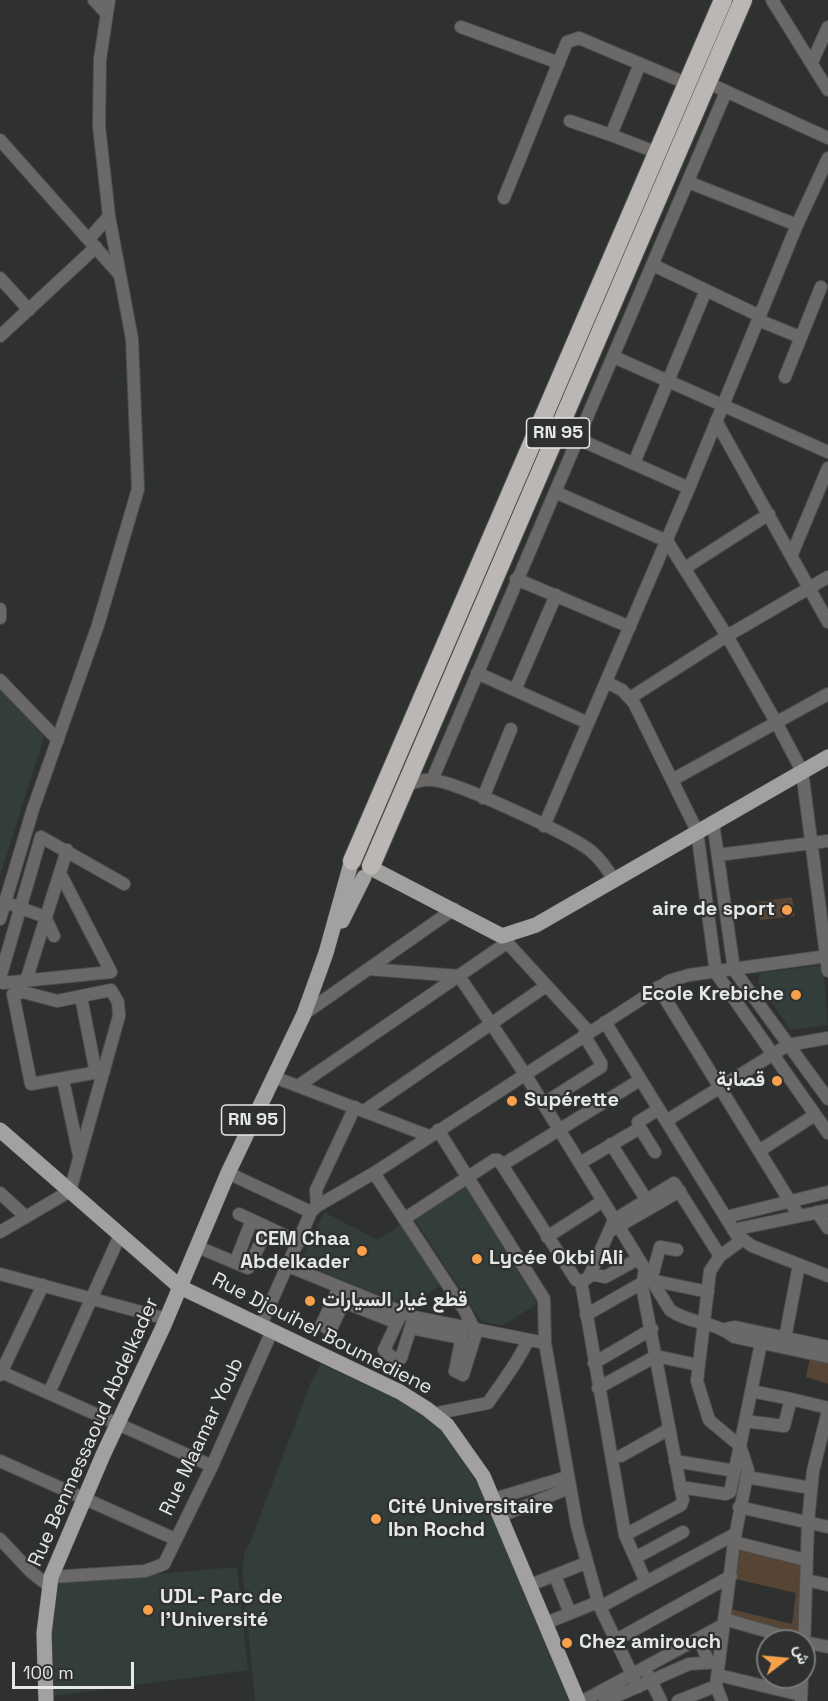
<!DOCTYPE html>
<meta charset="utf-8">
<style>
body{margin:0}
#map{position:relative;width:828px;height:1701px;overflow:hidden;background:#2e3130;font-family:"Space Grotesk",Vazirmatn,sans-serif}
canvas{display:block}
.north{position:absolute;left:756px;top:1629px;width:60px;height:60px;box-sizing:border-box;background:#2e3130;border:2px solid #787a7a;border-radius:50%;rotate:74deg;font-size:16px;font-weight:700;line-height:24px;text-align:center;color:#e6e8e8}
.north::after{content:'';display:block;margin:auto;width:21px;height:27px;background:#f8a04b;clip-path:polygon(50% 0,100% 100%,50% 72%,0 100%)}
.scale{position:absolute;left:12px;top:1662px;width:122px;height:27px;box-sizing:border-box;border:3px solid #e6e8e8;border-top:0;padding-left:8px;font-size:18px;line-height:21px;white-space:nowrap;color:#e6e8e8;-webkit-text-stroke:4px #2e3130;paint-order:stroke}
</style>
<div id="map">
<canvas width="828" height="1701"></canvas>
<div class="north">ش</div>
<div class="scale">100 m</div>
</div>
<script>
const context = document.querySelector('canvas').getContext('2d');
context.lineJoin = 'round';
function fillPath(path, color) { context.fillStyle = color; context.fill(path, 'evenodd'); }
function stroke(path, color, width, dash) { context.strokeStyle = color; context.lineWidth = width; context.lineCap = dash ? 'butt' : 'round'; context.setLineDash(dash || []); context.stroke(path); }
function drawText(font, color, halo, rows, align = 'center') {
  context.font = font + ' "Space Grotesk",Vazirmatn,sans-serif'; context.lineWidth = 4.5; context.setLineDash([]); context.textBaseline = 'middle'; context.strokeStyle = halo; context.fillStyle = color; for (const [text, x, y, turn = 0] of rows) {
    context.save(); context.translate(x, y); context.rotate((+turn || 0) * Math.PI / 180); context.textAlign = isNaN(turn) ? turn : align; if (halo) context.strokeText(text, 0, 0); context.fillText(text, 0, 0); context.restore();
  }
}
const built = new Path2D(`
 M 0,685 L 45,734 L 0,876 Z
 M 823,965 L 828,1025 L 791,1030 L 758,983 L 760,973 Z
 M 465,1183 L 540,1302 L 502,1326 L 481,1321 L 413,1217 Z
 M 324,1212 L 378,1240 L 402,1224 L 441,1285 L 408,1306 L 300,1263 Z
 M 321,1364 L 400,1401 L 437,1424 L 462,1457 L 482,1493 L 569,1701 L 255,1701 L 242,1567 L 245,1551 L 249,1545 L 311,1382 Z
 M 237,1567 L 248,1670 L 54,1696 L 51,1638 L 56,1583 Z`);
const green = new Path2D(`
 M 792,897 L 795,916 L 760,920 L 757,902 Z
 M 810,1358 L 828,1363 L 828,1384 L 806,1377 Z
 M 741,1547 L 802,1563 L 801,1636 L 729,1617 L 731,1609 L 792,1624 L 796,1593 L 735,1579 Z`);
const minor = new Path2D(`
 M 94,0 L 106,13
 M 772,0 L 828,90
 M 461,27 L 559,63
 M 812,62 L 828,27
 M 640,64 L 611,135 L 658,153
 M 708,83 L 828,138
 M 570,121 L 611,135
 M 0,140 L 120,275
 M 688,182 L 797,225
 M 504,198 L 567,42 L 579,38 L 688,84
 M 89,239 L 109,216
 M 653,265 L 760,316
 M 0,278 L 29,310
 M 758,320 L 800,337
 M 0,336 L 96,247
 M 614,357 L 828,452
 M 785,377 L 821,287
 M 716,421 L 828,622
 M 578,439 L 689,488
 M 634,463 L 706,290
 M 555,492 L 667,541 L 727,636 L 776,722 L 802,771 L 828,971
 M 792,554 L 828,468
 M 685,568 L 769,514
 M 516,579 L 630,627
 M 0,609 L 0,618
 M 477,673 L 588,723
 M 0,680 L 58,740
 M 606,682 L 622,690 L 634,703 L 697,831 L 716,973 L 828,1133
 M 515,690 L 556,595
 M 630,698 L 727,636 L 828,577
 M 432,780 L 726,92
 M 672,780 L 828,694
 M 405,786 C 414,782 422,779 432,780 C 455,781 571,835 591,851 C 600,859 607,868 613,879
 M 483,798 L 511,729
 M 713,822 L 734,970 L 828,1099
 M 544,826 L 689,488 L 797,225 L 828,158
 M 718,855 L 828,841
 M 13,905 L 45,917 L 54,936
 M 0,919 L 33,809 L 98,625 L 138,489 L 132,339 L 109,216 L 99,126 L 100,59 L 109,0
 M 503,938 L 589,1032
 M 369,969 L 459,976 L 525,1074 L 670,1310 C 689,1324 715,1321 734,1337 L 828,1357
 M 0,978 L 41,837 L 124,884
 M 0,981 L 3,983 L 111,972 L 60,873
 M 26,981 L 67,850
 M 658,987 L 799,1216
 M 81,997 L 96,1073
 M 304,1014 L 454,909
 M 605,1022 L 736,1234 L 752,1246 L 828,1276
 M 274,1077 L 429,1136
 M 63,1080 L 79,1155
 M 640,1080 L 502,1165 L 576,1280 L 583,1281 L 589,1277 L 614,1220 L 674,1183 L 720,1256
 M 298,1086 L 508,942
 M 543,1104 L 601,1067 L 601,1063 L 584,1035
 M 364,1111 L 546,986
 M 666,1121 L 788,1045 L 828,1038
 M 640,1128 L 655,1152
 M 438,1130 L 544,1299 L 545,1343 L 577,1526 L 599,1605 L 638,1687
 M 611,1144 L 651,1207
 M 759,1151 L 815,1115
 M 580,1163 L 640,1128 L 638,1122 L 659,1109
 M 228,1173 L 311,1212
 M 374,1173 L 465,1311 L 474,1329
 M 0,1193 L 26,1217
 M 317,1206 L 316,1190 L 355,1107
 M 817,1212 L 828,1228
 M 239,1214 L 299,1242
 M 726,1217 L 828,1192
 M 404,1219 L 494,1160 L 498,1160 L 502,1165
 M 612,1230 L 680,1191
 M 733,1230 L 828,1210
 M 0,1232 L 70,1191 L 119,1016 L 118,1002 L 111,990 L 57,1001 L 23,992 L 13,994 L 31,1084 L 104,1071
 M 547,1237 L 603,1201
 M 198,1247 L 248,1268 L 268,1228
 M 677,1250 L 660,1247 L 651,1280 L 708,1292
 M 235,1263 L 252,1220
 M 288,1266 L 414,1317 L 545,1343
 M 0,1274 L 167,1319
 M 590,1274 L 605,1277 L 638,1259
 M 581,1281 L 625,1535 L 646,1582
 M 339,1287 L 322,1324 L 328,1329 L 331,1329 L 349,1291
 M 344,1302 L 397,1323
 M 402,1312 L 384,1350 L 393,1358 L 401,1358 L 414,1317
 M 586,1315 L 642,1283
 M 261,1325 L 311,1212 L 317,1206 L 374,1173 L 669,981 L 689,975 L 828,956
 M 464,1327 L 455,1371 L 463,1375 L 477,1330
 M 411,1328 L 461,1338
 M 725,1329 L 735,1327 L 828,1347
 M 785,1338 L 799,1265
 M 594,1363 L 652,1329
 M 1,1372 L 212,1466
 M 0,1375 L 43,1285
 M 598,1388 L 656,1356 L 698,1365
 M 49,1393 L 120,1235
 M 791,1399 L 828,1408
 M 433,1414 L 488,1403 C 502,1382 518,1363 528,1340
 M 745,1421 L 784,1426 L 791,1399 L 751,1391
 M 621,1456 L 669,1429
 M 0,1461 L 175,1539
 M 675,1461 L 735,1471
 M 746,1477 L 811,1488
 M 680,1487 L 726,1494 L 730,1492 L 740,1446 L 709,1420 L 697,1381 L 710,1271 L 720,1256 L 742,1240
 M 494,1499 L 567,1477
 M 739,1507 L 828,1527
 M 501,1516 L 569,1488
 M 625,1535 L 681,1505 L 683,1500 L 642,1286 L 645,1269
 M 0,1539 L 31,1572 L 49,1586
 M 734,1542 L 748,1470 L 740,1446 L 763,1333
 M 635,1558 L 683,1532
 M 555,1576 L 570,1613
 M 51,1577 L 145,1571 L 164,1564 L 212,1466 L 272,1331
 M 806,1580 L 828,1585
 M 530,1585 L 586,1563
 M 600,1607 L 735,1534
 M 724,1619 L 801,1641
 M 546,1623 L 598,1602
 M 699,1638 L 708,1661
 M 616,1640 L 731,1576
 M 804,1642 L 828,1647
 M 804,1648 L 808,1522 L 813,1471 L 828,1411
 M 648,1675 L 661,1701
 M 718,1675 L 801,1695
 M 583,1701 L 723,1625
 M 605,1701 L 689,1664 L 719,1662
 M 678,1701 L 716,1686
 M 722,1701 L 716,1686 L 734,1542 L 806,1560
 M 801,1701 L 802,1677`);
const major = new Path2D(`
 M 371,868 L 502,936 L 536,925 L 828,757
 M 342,921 L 364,877
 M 0,1130 L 180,1287 L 400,1392 L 427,1409 L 447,1425 L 483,1476 L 578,1701
 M 46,1701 L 44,1633 L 51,1577 L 103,1455 L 164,1325 L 228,1173 L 304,1014 L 326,953 L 350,867`);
const highway = new Path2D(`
 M 352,861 L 723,0
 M 371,866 L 743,0`);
const markers = [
 [787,910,6,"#f8a04b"],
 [796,995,6,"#f8a04b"],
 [777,1081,6,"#f8a04b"],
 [512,1101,6,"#f8a04b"],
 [362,1251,6,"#f8a04b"],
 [477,1259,6,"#f8a04b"],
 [310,1301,6,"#f8a04b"],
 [376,1519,6,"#f8a04b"],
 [148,1610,6,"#f8a04b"],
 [567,1643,6,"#f8a04b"]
];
const shields = [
 [558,433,63],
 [253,1120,63]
];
const shieldNames = [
 ["RN 95",558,433],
 ["RN 95",253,1120]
];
const poiNames = [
 ["aire de sport",775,910,"right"],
 ["Ecole Krebiche",784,995,"right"],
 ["قصابة",765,1081,"right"],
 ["Supérette",524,1101],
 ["CEM Chaa",350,1240,"right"],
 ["Abdelkader",350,1263,"right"],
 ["Lycée Okbi Ali",489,1259],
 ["قطع غيار السيارات",322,1301],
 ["Cité Universitaire",388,1508],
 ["Ibn Rochd",388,1531],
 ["UDL- Parc de",160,1598],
 ["l'Université",160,1621],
 ["Chez amirouch",579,1643]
];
const streetNames = [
 ["Rue Djouihel Boumediene",322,1334,27],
 ["Rue Benmessaoud Abdelkader",94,1432,-66],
 ["Rue Maamar Youb",202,1437,-65]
];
fillPath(built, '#333d3c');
fillPath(green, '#564435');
stroke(minor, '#4b4e4d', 14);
stroke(major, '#4b4e4d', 16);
stroke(highway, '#4b4e4d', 20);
stroke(minor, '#6a6968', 12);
stroke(major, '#a3a19f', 15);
stroke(highway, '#bab7b4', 18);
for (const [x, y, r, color] of markers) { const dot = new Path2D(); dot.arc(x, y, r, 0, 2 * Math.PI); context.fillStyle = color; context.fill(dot); stroke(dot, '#2e3130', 2); }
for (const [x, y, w] of shields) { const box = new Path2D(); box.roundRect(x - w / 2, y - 15, w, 30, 4.5); context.fillStyle = '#2e3130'; context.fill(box); stroke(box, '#e6e8e8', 1.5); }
drawText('bold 18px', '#e6e8e8', null, shieldNames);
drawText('bold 20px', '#e6e8e8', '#2e3130', poiNames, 'left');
drawText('20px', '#e6e8e8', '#2e3130', streetNames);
</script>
